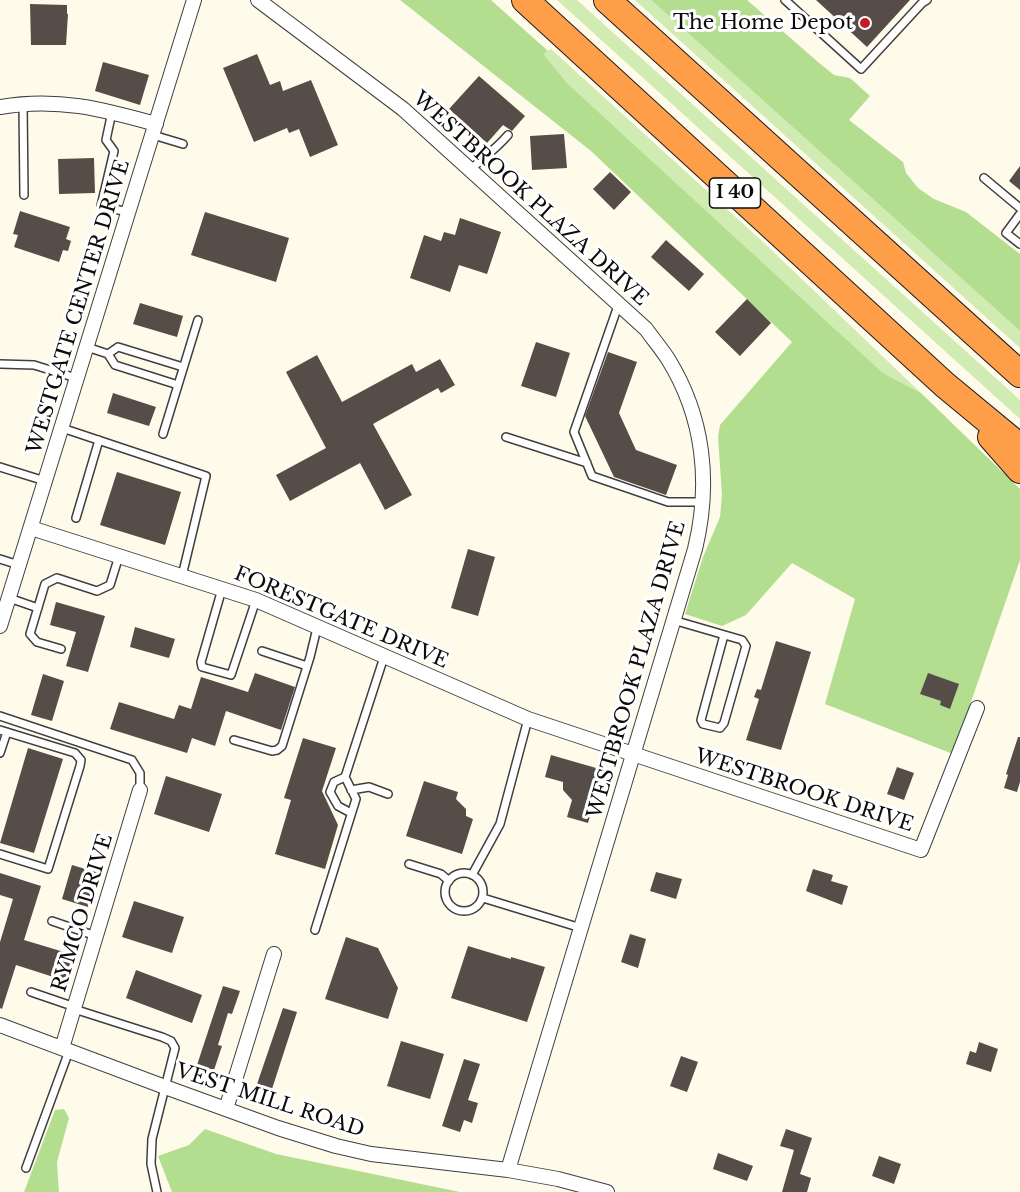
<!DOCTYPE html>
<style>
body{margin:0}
canvas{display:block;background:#fffbeb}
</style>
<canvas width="1020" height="1192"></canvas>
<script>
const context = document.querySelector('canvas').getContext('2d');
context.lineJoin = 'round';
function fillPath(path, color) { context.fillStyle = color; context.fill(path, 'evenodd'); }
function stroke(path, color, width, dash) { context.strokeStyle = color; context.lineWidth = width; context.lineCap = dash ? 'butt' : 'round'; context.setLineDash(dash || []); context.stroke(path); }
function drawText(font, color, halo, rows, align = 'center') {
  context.font = font + ' "Libre Baskerville",serif'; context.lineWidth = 6; context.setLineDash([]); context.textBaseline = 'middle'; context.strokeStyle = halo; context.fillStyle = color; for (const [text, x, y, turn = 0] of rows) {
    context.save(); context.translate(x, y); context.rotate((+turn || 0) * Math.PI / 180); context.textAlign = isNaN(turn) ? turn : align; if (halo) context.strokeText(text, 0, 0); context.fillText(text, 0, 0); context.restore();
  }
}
const green = new Path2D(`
 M 557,0 L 577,0 L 1020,400 L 1020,419 Z
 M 635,0 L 651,0 L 1020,331 L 1020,348 Z
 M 551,49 L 763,242 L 921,393 L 883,373 L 567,83 L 542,54 Z`);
const forest = new Path2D(`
 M 400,0 L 491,0 L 548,51 L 543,54 L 567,83 L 883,373 L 921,393 L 1020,489 L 1020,560 L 953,754 L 825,704 L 855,599 L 792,563 L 746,615 L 722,626 L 685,614 L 703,557 L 720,517 L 722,495 L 718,437 L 720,425 L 792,342 L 591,151 Z
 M 651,0 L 747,0 L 818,62 L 834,75 L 850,78 L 870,96 L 849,120 L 903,162 L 906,173 L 918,188 L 934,199 L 966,212 L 1020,254 L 1020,331 Z
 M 64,1109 L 69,1118 L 57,1162 L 59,1192 L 24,1192 L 55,1110 Z
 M 205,1129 L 276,1154 L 460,1192 L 172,1192 L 158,1156 L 189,1145 Z`);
const building = new Path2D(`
 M 816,0 L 910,0 L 867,47 Z
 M 30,4 L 67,5 L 67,14 L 68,14 L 66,45 L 31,45 Z
 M 257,54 L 270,85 L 280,81 L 283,91 L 311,80 L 338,145 L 310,157 L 299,129 L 289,133 L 287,128 L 254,142 L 223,68 Z
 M 103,62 L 149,75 L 140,105 L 95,91 Z
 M 479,76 L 525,116 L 512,131 L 503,125 L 487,143 L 449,109 Z
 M 564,134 L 567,168 L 532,170 L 530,136 Z
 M 94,158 L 95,193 L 59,194 L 58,159 Z
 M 1020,166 L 1020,190 L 1009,181 Z
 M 610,172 L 631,192 L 614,210 L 593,189 Z
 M 20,211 L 70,227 L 66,239 L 71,241 L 68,251 L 63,250 L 59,262 L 14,247 L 18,235 L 13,234 Z
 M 205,212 L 289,238 L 276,282 L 191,255 Z
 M 460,218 L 501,232 L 487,274 L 459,265 L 450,292 L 410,278 L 424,235 L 441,241 L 444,232 L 455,235 Z
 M 666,240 L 704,274 L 689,291 L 651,257 Z
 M 747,299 L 771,323 L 740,356 L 715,332 Z
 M 140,303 L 183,316 L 177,337 L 133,324 Z
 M 536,342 L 570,353 L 556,397 L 521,386 Z
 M 608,352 L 637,362 L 619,413 L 636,450 L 677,465 L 666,495 L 614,477 L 585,416 Z
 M 317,355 L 342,402 L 412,364 L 416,372 L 440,359 L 455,385 L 441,393 L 438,388 L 373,424 L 412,495 L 385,510 L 360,463 L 290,501 L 276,475 L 326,448 L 286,372 Z
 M 113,393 L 156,407 L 149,426 L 107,413 Z
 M 117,472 L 181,492 L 165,545 L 100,525 Z
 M 468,549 L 495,557 L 478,616 L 451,608 Z
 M 56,602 L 105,616 L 88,672 L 66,666 L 76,632 L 50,625 Z
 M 135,627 L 175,639 L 169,658 L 130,647 Z
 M 776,641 L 811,652 L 781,750 L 746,740 L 759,699 L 754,697 L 757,689 L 761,690 Z
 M 255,673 L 295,687 L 281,730 L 226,711 L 215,746 L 192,738 L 187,753 L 110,729 L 119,702 L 174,719 L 179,705 L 191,709 L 201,677 L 248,692 Z
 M 928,673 L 959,684 L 950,709 L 940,705 L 941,701 L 920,694 Z
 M 43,674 L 64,681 L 52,721 L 31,715 Z
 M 1018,737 L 1020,737 L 1020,782 L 1017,792 L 1004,788 L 1008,775 L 1006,774 Z
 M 303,738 L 336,748 L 322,791 L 338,825 L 325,869 L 275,854 L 291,800 L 284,798 Z
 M 28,748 L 63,759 L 34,853 L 0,843 Z
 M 551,755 L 603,770 L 588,823 L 567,817 L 572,800 L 563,790 L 563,782 L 545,777 Z
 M 897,767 L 914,773 L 904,800 L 887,794 Z
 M 166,776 L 222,794 L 209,832 L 154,814 Z
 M 424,781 L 458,792 L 456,799 L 466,809 L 466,816 L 473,819 L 462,854 L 406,836 Z
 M 72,865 L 99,873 L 88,907 L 62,899 Z
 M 813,869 L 833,875 L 831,881 L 848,886 L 842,905 L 806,891 Z
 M 656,872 L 682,879 L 676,899 L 650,891 Z
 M 0,873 L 41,886 L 24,940 L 74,955 L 66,981 L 16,965 L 2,1009 L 0,1008 L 0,942 L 13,899 L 0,895 Z
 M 134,901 L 184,917 L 172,953 L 122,937 Z
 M 630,934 L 646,939 L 638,968 L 621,962 Z
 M 346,937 L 378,948 L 398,988 L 388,1019 L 325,999 Z
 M 468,946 L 511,959 L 511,957 L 545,967 L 527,1022 L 451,998 Z
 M 136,970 L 202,995 L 192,1023 L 126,998 Z
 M 223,986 L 240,991 L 232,1014 L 228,1013 L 218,1045 L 222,1046 L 214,1070 L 197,1065 Z
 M 283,1008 L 297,1012 L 271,1092 L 256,1087 Z
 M 401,1041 L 444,1054 L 430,1099 L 387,1086 Z
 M 979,1042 L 998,1049 L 991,1072 L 966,1064 L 970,1051 L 976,1053 Z
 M 681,1056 L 698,1062 L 687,1092 L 670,1086 Z
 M 464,1059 L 480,1064 L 468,1100 L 478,1103 L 472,1123 L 464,1120 L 460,1132 L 442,1126 Z
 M 786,1129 L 812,1138 L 800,1174 L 811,1178 L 807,1192 L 782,1192 L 794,1150 L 780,1146 Z
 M 718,1153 L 753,1166 L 747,1181 L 713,1169 Z
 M 879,1156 L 901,1164 L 894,1184 L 872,1176 Z`);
const service = new Path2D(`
 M 785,0 L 861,69 L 922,3 L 927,0
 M 23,104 L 24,195
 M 112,112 L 106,140 L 114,151 L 101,206 L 128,212
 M 153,135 L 183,144
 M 470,170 C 483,158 496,149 508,135
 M 984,178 L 1020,208
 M 1020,214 L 1006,233 L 1020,244
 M 619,303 L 574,432 L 592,476 L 668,502 L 702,502
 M 87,347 L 108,354 L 115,365 L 178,385
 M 108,354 L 118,347 L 183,367
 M 0,364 L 34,365 L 76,378
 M 62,428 L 206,476 L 182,576
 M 163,434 L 198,320
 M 506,437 L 587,463
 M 0,467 L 45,481
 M 76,518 L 99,440
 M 0,559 L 19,565
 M 222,589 L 201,662 L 202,667 L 231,675 L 256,600
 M 9,598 L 38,608
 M 673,620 L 742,640 L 746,646 L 724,723 L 720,728 L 703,724 L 701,720 L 724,635
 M 61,649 L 37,642 L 30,634 L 45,584 L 57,578 L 97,591 L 110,585 L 119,556
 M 262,651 L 307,666
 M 0,716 L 132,760 L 140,773 L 140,790
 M 0,730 L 75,753 L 81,760 L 80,766 L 48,869 L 0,854
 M 234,740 L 272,751 L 277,750 L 282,746 L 310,657 L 317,628
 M 0,753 L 7,732
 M 345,777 L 334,782 L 330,792 L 338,806 L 351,813
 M 351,790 L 369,787 L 388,794
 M 409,864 L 441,874 L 449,881
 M445 892a19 19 0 1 1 38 0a19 19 0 1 1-38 0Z
 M 472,875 L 500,824 L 528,719
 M 483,898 L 581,928
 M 52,921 L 96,936
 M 315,930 L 356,799 L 345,777 L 384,657
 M 31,992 L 75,1007
 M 74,1009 L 162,1037 L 171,1041 L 175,1048 L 152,1139 L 151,1164 L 157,1192
 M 26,1168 L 69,1051`);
const minor = new Path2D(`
 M 258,0 L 403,109 L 646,329 C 653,339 661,348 668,359 C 704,417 711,483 695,549 L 508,1170
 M 0,107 C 57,97 102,109 156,124
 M 31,528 L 256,600 L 528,719 L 921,850 L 977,708
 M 0,626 L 194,0
 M 0,1025 L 165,1087 L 278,1128 L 336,1146 L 371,1154 L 508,1170 L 558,1179 L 607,1192
 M 62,1048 L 140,790
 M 226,1109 L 274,954`);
const motorway = new Path2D(`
 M 525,0 L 945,385 L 1020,447
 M 607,0 L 1020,374
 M 991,437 L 1020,470`);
const markers = [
 [865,23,6,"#c61b21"]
];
const shields = [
 [735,193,51]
];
const shieldNames = [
 ["I 40",735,193]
];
const poiNames = [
 ["The Home Depot",853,23]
];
const streetNames = [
 ["WESTBROOK PLAZA DRIVE",530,199,42],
 ["WESTGATE CENTER DRIVE",79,307,-73],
 ["FORESTGATE DRIVE",341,618,23],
 ["WESTBROOK PLAZA DRIVE",637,670,-74],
 ["WESTBROOK DRIVE",804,791,18],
 ["RYMCO DRIVE",83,913,-73],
 ["VEST MILL ROAD",270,1101,18]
];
fillPath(green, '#d0ecb2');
fillPath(forest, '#b3de90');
fillPath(building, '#564d48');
stroke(service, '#3f3f3f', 10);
stroke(minor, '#3f3f3f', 16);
stroke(motorway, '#1d1d1d', 28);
stroke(service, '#fff', 7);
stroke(minor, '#fff', 14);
stroke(motorway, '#ff9e49', 26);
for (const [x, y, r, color] of markers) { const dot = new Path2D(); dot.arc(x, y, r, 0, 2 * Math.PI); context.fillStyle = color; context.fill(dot); stroke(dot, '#fff', 2); }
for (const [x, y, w] of shields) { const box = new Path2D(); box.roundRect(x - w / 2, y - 15, w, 30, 4.5); context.fillStyle = '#fff'; context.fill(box); stroke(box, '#0c0c0c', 1.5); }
drawText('bold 18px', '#0c0c0c', null, shieldNames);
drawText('20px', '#0c0c0c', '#fff', poiNames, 'right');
drawText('20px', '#0c0c0c', '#fff', streetNames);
</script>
